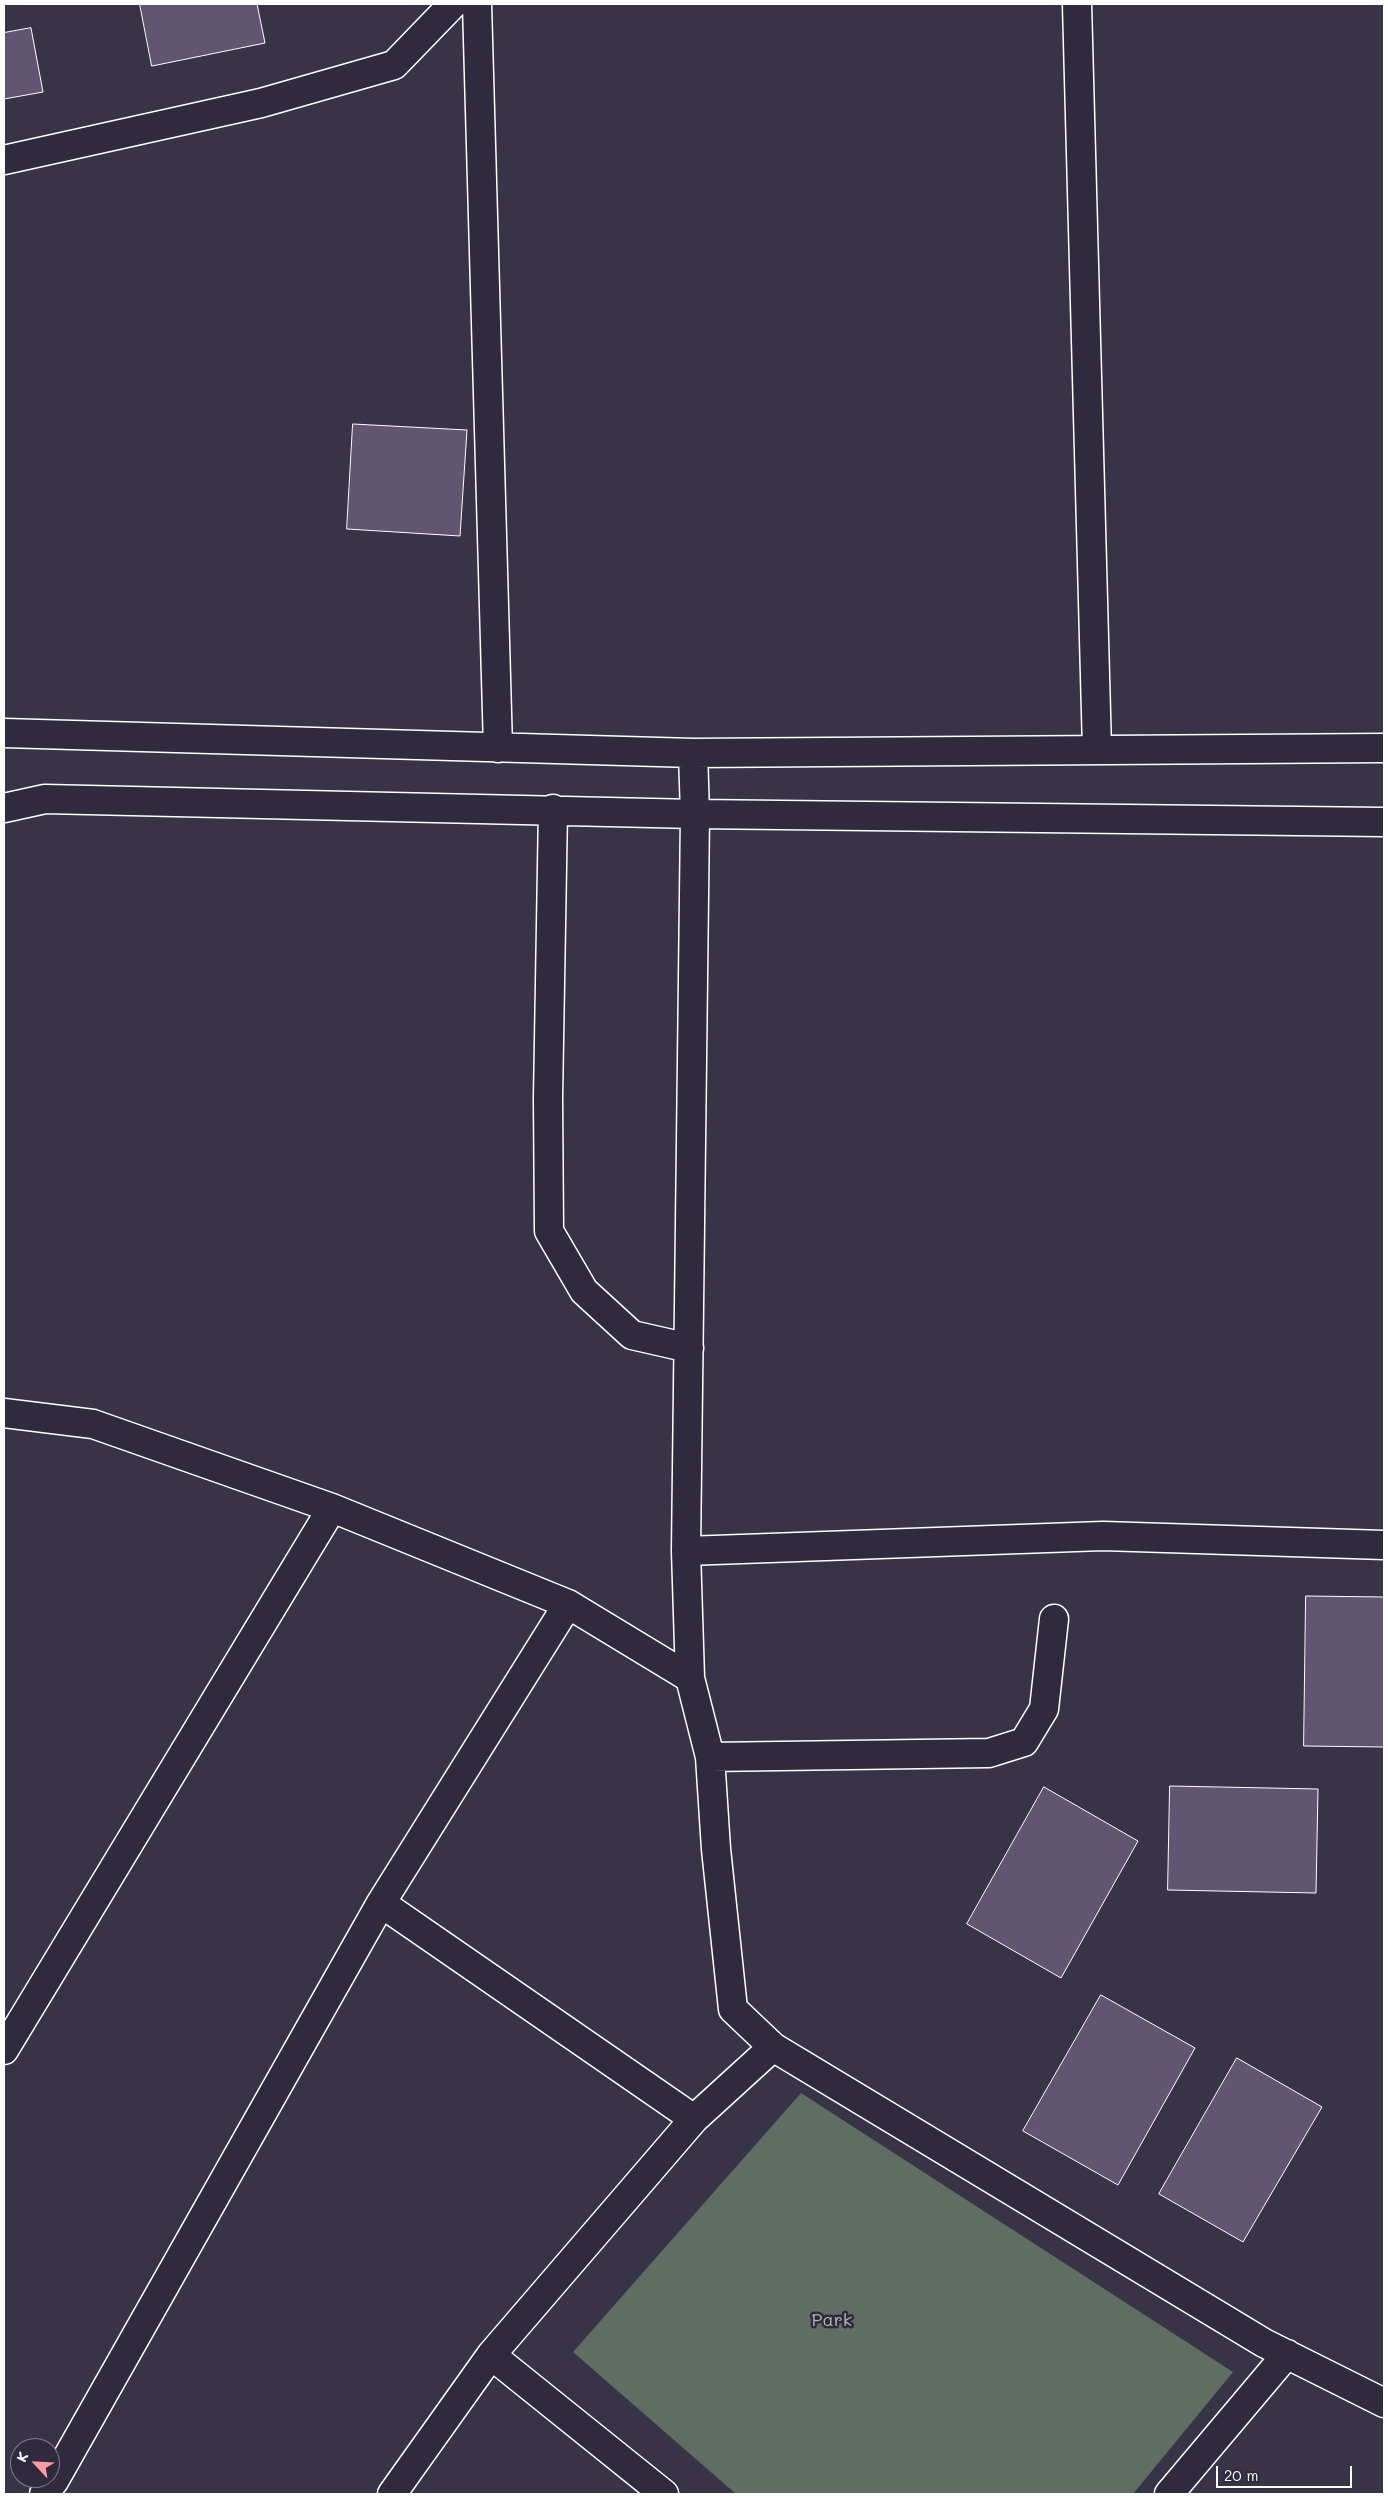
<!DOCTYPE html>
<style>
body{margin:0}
#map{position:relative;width:1388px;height:2498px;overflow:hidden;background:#393347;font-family:Mali,sans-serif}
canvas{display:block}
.frame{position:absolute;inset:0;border:5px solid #fff;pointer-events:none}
.north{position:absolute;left:10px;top:2438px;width:50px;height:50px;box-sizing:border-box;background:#2f2a3d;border:1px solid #827f8b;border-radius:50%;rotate:295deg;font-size:14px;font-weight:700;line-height:20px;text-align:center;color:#fff}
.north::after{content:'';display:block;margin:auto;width:18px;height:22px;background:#ff9aa2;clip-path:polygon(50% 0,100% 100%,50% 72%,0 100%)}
.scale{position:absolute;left:1216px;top:2466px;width:136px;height:22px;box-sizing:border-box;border:2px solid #fff;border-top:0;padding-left:6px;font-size:15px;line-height:18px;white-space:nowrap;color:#fff;-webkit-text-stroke:4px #2f2a3d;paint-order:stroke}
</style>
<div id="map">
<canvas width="1388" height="2498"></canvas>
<div class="frame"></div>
<div class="north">K</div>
<div class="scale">20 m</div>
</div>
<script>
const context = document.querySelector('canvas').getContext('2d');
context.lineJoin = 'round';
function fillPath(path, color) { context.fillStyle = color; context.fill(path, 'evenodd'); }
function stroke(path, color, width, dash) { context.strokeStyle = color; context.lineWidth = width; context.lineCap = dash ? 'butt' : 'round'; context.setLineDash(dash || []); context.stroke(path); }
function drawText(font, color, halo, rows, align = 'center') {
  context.font = font + ' Mali,sans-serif'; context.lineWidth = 5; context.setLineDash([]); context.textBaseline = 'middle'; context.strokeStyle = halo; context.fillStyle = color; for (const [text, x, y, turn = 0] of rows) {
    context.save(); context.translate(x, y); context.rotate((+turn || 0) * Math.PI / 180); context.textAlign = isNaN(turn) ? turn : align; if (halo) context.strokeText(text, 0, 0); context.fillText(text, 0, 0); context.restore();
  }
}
const green = new Path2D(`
 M 801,2093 L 1233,2372 L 1133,2494 L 736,2494 L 573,2352 Z`);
const building = new Path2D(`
 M 140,4 L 257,4 L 265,43 L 152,66 Z
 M 31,28 L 43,92 L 4,99 L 4,33 Z
 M 353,424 L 467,430 L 460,536 L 347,529 Z
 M 1306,1596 L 1384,1597 L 1384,1747 L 1304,1746 Z
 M 1170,1786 L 1318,1789 L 1316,1893 L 1168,1890 Z
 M 1044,1787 L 1138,1841 L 1061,1978 L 967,1924 Z
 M 1101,1995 L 1195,2048 L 1118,2185 L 1023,2131 Z
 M 1237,2058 L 1322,2107 L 1243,2242 L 1159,2194 Z`);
const minor = new Path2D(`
 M 477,4 L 498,748
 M 1077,4 L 1097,750
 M 4,160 L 261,103 L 394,65 L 453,4
 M 4,733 L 693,753 L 1384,748
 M 693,753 L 695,814 L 686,1551 L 690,1678 L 710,1757 L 716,1849 L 733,2009 L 773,2047 L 1264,2343 L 1384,2403
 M 4,808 L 45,799 L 695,814 L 1384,822
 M 553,809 L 548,1098 L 549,1231 L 584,1291 L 632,1335 L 689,1348
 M 4,1413 L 93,1424 L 332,1508 L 568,1604 L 690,1678
 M 686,1551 L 1103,1536 L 1384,1545
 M 710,1757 L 989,1753 L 1024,1742 L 1044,1709 L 1054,1619
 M 381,1903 L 694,2119
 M 4,2050 L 332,1508
 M 491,2355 L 664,2494
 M 44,2494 L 54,2481 L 381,1903 L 568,1604
 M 392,2494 L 491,2355 L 694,2119 L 773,2047
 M 1169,2494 L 1287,2354`);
const parkNames = [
 ["Park",832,2320]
];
fillPath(green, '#606d62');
fillPath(building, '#625571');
stroke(building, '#fff', 1);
stroke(minor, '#fff', 31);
stroke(minor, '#2f2a3d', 28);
drawText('18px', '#b0b6b0', '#2f2a3d', parkNames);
</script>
